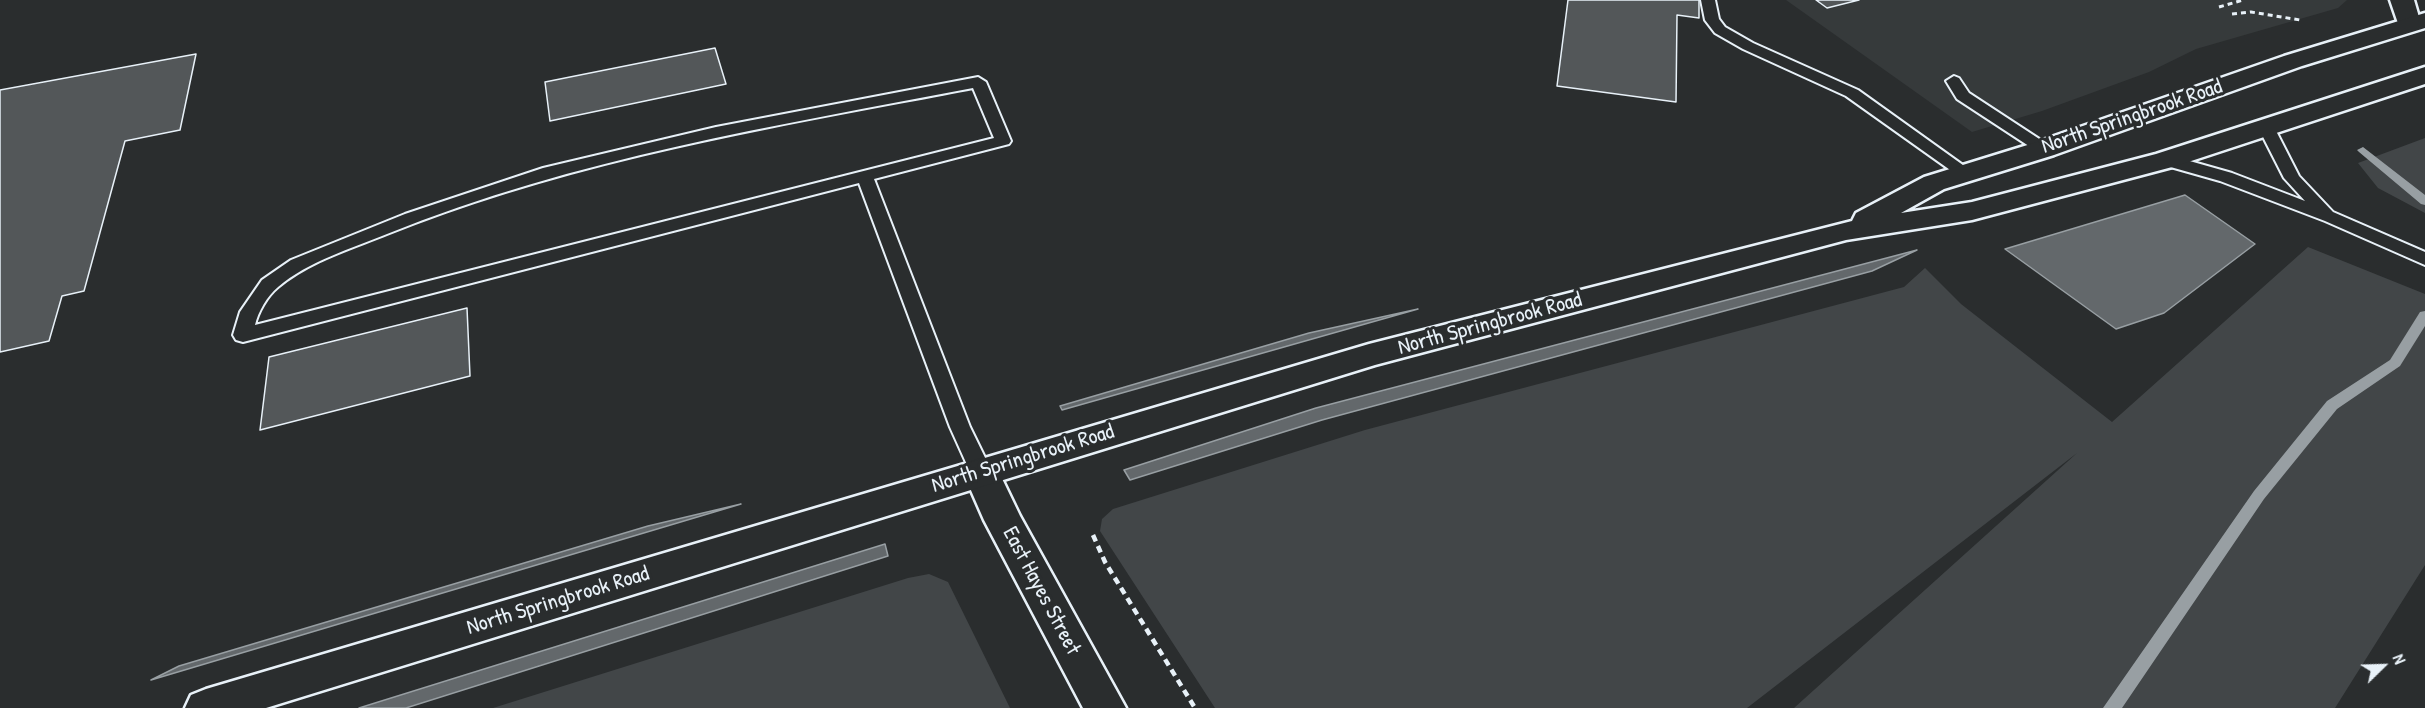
<!DOCTYPE html>
<style>
body{margin:0}
#map{position:relative;width:2425px;height:708px;overflow:hidden;background:#2a2d2e;font-family:"Patrick Hand",sans-serif}
canvas{display:block}
.north{position:absolute;left:2353px;top:636px;width:60px;height:60px;-webkit-text-stroke:4px #2a2d2e;paint-order:stroke;rotate:67deg;font-size:16px;font-weight:700;line-height:24px;text-align:center;color:#e8f1f8}
.north::after{content:'';display:block;margin:auto;width:21px;height:27px;background:#e8f1f8;clip-path:polygon(50% 0,100% 100%,50% 72%,0 100%)}
</style>
<div id="map">
<canvas width="2425" height="708"></canvas>
<div class="north">N</div>
</div>
<script>
const context = document.querySelector('canvas').getContext('2d');
context.lineJoin = 'round';
function fillPath(path, color) { context.fillStyle = color; context.fill(path, 'evenodd'); }
function stroke(path, color, width, dash) { context.strokeStyle = color; context.lineWidth = width; context.lineCap = dash ? 'butt' : 'round'; context.setLineDash(dash || []); context.stroke(path); }
function drawText(font, color, halo, rows, align = 'center') {
  context.font = font + ' "Patrick Hand",sans-serif'; context.lineWidth = 6; context.setLineDash([]); context.textBaseline = 'middle'; context.strokeStyle = halo; context.fillStyle = color; for (const [text, x, y, turn = 0] of rows) {
    context.save(); context.translate(x, y); context.rotate((+turn || 0) * Math.PI / 180); context.textAlign = isNaN(turn) ? turn : align; if (halo) context.strokeText(text, 0, 0); context.fillText(text, 0, 0); context.restore();
  }
}
const built = new Path2D(`
 M 1786,0 L 2347,0 L 2338,8 L 2196,49 L 2149,72 L 2042,111 L 1972,132 Z`);
const green = new Path2D(`
 M 2425,138 L 2425,213 L 2378,188 L 2358,163 Z
 M 2308,247 L 2425,294 L 2425,565 L 2335,708 L 1794,708 L 2077,453 L 1747,708 L 1215,708 L 1100,531 L 1102,519 L 1113,509 L 1365,430 L 1904,287 L 1925,268 L 1961,304 L 2112,422 Z
 M 929,574 L 948,582 L 1010,708 L 493,708 L 908,578 Z`);
const water = new Path2D(`
 M 2185,195 L 2255,244 L 2164,313 L 2116,329 L 2005,249 Z
 M 1917,250 L 1872,271 L 1322,420 L 1130,480 L 1124,470 L 1316,408 Z
 M 1418,309 L 1062,410 L 1060,406 L 1309,333 Z
 M 741,504 L 151,680 L 179,666 L 648,526 Z
 M 885,544 L 888,556 L 406,708 L 359,708 Z`);
const stream = new Path2D(`
 M 2363,147 L 2425,195 L 2425,205 L 2421,204 L 2359,152 L 2357,150 Z
 M 2425,311 L 2425,326 L 2400,366 L 2337,409 L 2264,499 L 2122,708 L 2103,708 L 2254,491 L 2327,401 L 2390,360 L 2420,312 Z`);
const building = new Path2D(`
 M 1568,0 L 1699,0 L 1699,18 L 1677,15 L 1676,102 L 1557,86 Z
 M 1816,0 L 1859,0 L 1827,8 Z
 M 715,48 L 726,84 L 550,121 L 545,82 Z
 M 196,54 L 180,130 L 125,141 L 84,291 L 62,296 L 49,341 L 0,352 L 0,90 Z
 M 467,308 L 470,376 L 260,430 L 269,357 Z`);
const pathFar1 = new Path2D(`
 M 2219,7 L 2243,0
 M 2232,14 L 2251,12 L 2300,20`);
const path = new Path2D(`
 M 1093,535 L 1105,562 L 1195,708`);
const service = new Path2D(`
 M 1701,0 L 1715,0 L 1719,19 L 1725,27 L 1753,43 L 1858,90 L 1974,173 L 1966,178 L 1960,177 L 1846,96 L 1743,49 L 1715,33 L 1705,20 Z
 M 1954,76 L 1959,78 L 1969,93 L 2050,146 L 2052,149 L 2050,152 L 2038,152 L 1957,99 L 1946,81 Z
 M 978,77 L 986,82 L 1011,141 L 1009,144 L 874,179 L 970,427 L 992,472 L 989,478 L 981,480 L 973,478 L 950,427 L 859,183 L 243,342 L 236,340 L 233,335 L 240,312 L 262,280 L 291,260 L 405,214 L 543,168 L 716,127 ZM 973,88 L 994,138 L 255,325 C 258,312 267,296 278,287 C 309,261 350,249 387,234 C 575,158 775,126 973,88 Z
 M 2266,122 L 2274,127 L 2299,176 L 2333,212 L 2425,252 L 2425,265 L 2325,221 L 2220,181 L 2160,164 L 2158,160 L 2166,155 L 2172,156 L 2232,173 L 2305,201 L 2284,178 L 2258,127 Z`);
const tertiary = new Path2D(`
 M 981,458 L 994,462 L 1020,516 L 1126,708 L 1083,708 L 984,520 L 963,472 L 968,462 Z`);
const primary = new Path2D(`
 M 2390,0 L 2414,0 L 2421,24 L 2418,29 L 2409,31 L 2400,29 Z`);
const trunk = new Path2D(`
 M 2425,13 L 2425,28 L 2302,66 L 2054,155 L 1944,189 L 1901,213 L 1972,202 L 2156,154 L 2425,67 L 2425,84 L 2176,166 L 1972,220 L 1846,240 L 1375,365 L 266,708 L 185,708 L 191,695 L 206,689 L 1369,344 L 1852,221 L 1856,213 L 1924,177 L 2034,143 L 2284,56 Z`);
const streetNames = [
 ["North Springbrook Road",2132,117,-19],
 ["North Springbrook Road",1490,324,-15],
 ["North Springbrook Road",1023,459,-17],
 ["East Hayes Street",1041,591,62],
 ["North Springbrook Road",558,601,-17]
];
fillPath(built, '#363a3b');
fillPath(green, '#424648');
fillPath(water, '#63686b');
stroke(water, '#989fa3', 1.5);
fillPath(stream, '#989fa3');
fillPath(building, '#535759');
stroke(building, '#e8f1f8', 1.5);
stroke(service, '#e8f1f8', 4);
stroke(tertiary, '#e8f1f8', 5);
stroke(primary, '#e8f1f8', 5);
stroke(trunk, '#e8f1f8', 5);
stroke(pathFar1, '#e8f1f8', 3, [5, 4]);
stroke(path, '#e8f1f8', 4.5, [7, 5]);
fillPath(service, '#2a2d2e');
fillPath(tertiary, '#2a2d2e');
fillPath(primary, '#2a2d2e');
fillPath(trunk, '#2a2d2e');
drawText('22px', '#e8f1f8', '#2a2d2e', streetNames);
</script>
